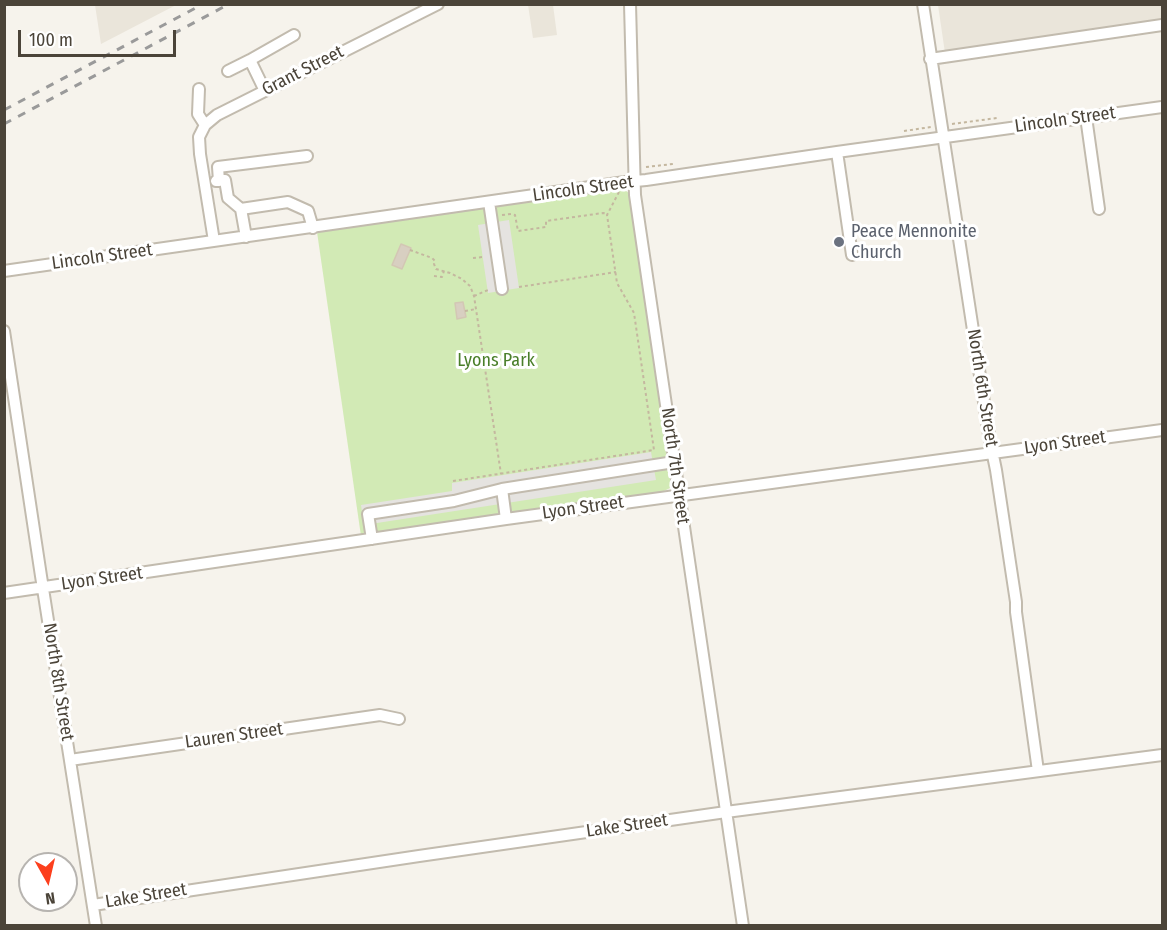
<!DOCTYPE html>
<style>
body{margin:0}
#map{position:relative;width:1167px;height:930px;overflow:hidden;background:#f6f3ec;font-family:"Fira Sans Condensed",sans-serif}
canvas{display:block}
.frame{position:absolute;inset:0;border:6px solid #4b4439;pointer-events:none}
.north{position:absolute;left:18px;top:852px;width:60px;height:60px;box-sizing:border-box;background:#fff;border:2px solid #b7b4b0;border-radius:50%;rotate:172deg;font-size:16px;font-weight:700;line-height:24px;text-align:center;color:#4b4439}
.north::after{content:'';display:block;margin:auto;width:21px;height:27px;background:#fc3f1d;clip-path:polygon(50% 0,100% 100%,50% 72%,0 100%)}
.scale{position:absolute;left:18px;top:30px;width:158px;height:27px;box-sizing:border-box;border:3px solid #4b4439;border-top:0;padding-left:8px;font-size:18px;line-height:21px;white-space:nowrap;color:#4b4439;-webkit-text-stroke:4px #fff;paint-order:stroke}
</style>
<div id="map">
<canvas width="1167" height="930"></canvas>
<div class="frame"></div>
<div class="north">N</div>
<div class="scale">100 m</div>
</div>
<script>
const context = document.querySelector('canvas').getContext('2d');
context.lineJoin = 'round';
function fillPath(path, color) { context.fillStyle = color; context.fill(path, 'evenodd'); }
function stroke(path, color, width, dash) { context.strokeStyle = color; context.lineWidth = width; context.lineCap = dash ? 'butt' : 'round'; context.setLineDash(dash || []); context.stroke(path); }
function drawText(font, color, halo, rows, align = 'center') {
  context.font = font + ' "Fira Sans Condensed",sans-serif'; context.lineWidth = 6; context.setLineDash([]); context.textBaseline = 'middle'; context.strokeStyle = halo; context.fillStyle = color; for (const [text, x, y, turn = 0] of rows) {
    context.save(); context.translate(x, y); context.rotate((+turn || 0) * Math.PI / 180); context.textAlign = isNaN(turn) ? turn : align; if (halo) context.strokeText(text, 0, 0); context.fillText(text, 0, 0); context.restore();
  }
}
const residential = new Path2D(`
 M 95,5 L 95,4 L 176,5 L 101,44 Z
 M 528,5 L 553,5 L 557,35 L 533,38 Z
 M 938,5 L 1162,5 L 1162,23 L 945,53 Z`);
const green = new Path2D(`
 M 612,189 L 623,189 L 629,193 L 672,481 L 670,488 L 662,492 L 361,536 L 317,232 Z`);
const parking = new Path2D(`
 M 509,220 L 519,288 L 488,293 L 478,225 Z
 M 651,452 L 656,480 L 364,525 L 361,505 L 452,491 L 452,483 Z`);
const building = new Path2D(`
 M 401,244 L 411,248 L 402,269 L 392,265 Z
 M 463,302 L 466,317 L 457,319 L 455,303 Z`);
const path = new Path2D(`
 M 952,124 L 997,118
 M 904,131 L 931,127
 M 646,167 L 673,164
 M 502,215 L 511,214 L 515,215 L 518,231 L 546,227 L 546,221 L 603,213 L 608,214
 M 410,250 L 432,258 L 435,261 L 434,264 L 436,269 L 450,273 L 462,279 L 470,286 L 474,296 L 501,474
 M 473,258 L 483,257
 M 434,276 L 442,277 L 444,271
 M 519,287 L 616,272
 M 474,296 L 488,290
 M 465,311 L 476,309
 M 453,481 L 654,450 L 634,313 L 617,283 L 607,215 L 619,192`);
const minor = new Path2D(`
 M 630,4 L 635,195 L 743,926
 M 923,4 L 990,441 L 996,470 L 1016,602 L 1016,612 L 1038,771
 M 930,59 L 1162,25
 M 250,60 L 294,35
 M 228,71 L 250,60 L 265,91
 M 199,89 L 198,114 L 205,125
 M 1086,117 L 1099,209
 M 837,152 L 852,255
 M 216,181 L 225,180 L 228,198 L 241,209
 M 219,181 L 218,167 L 307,156
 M 489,202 L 502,289
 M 246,237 L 241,209 L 288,202 L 308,211 L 313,228
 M 214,241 L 200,154 L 199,137 L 205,125 L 217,115 L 438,4
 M 4,271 L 625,182 L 646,180 L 837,152 L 1162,107
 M 4,331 L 41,576 L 96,926
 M 502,489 L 506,519
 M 372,539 L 368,514 L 454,501 L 502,489 L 674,462
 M 4,593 L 506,519 L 1162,430
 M 70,760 L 380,715 L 399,719
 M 93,905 L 419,856 L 726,812 L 1162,755`);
const rail = new Path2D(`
 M 4,110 L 203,4
 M 4,124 L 229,4`);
const markers = [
 [839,242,6,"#6b7280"]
];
const streetNames = [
 ["Grant Street",303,71,-27],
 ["Lincoln Street",1065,120,-8],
 ["Lincoln Street",583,189,-8],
 ["Lincoln Street",102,257,-8],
 ["North 6th Street",982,388,81],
 ["Lyon Street",1065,443,-8],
 ["North 7th Street",675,466,82],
 ["Lyon Street",583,508,-8],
 ["Lyon Street",102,579,-8],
 ["North 8th Street",58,682,81],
 ["Lauren Street",234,736,-8],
 ["Lake Street",627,826,-8],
 ["Lake Street",146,896,-9]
];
const worshipNames = [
 ["Peace Mennonite",851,232],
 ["Church",851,253]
];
const parkNames = [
 ["Lyons Park",496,361]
];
fillPath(residential, '#eae5da');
fillPath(green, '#d2eab5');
fillPath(parking, '#e5e3e0');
fillPath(building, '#d8cfc1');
stroke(building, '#d3c7b4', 1.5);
stroke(minor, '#c2bbae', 14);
stroke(path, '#c4b79f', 2, [3, 3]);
stroke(minor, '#fff', 10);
stroke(rail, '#9a9a9a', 3, [8, 8]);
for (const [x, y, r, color] of markers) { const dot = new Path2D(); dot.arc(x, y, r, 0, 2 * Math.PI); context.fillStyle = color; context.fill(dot); stroke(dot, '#fff', 2); }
drawText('18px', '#4b4439', '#fff', streetNames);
drawText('18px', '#5b616d', '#fff', worshipNames, 'left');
drawText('18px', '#4a7f2a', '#fff', parkNames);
</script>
